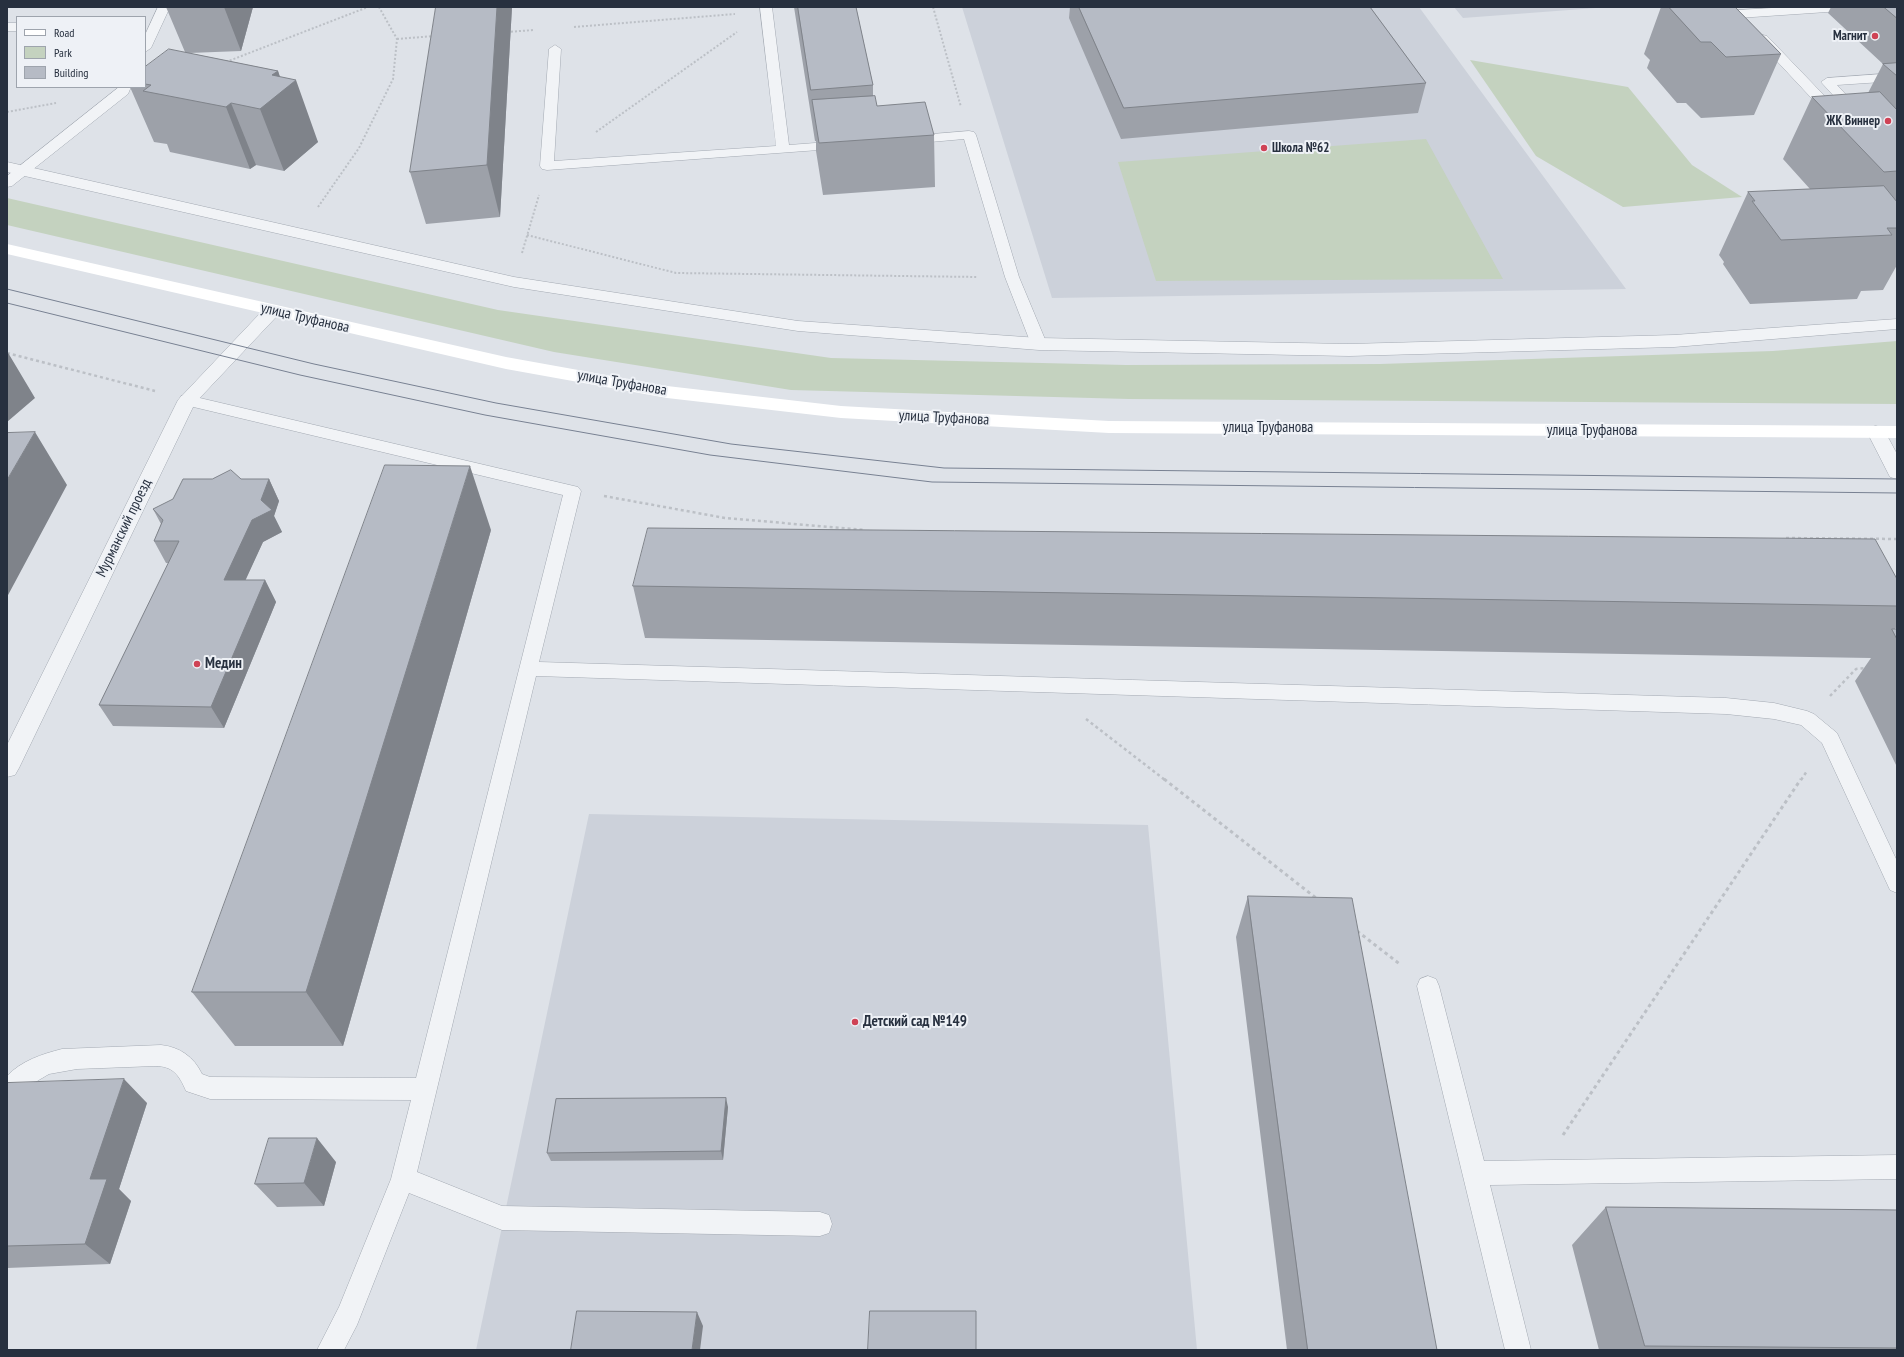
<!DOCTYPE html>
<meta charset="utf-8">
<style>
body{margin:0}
#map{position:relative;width:1904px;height:1357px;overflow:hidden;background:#dee2e8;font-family:"PT Sans Narrow",sans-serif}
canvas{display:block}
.frame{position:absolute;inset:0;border:8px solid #27303f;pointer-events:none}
.legend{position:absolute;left:16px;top:16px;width:130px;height:72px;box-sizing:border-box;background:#eef1f6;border:1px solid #9ea4ad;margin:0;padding:5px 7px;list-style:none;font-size:12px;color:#27303f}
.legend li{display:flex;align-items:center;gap:8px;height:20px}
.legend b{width:20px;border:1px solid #9ea4ad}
</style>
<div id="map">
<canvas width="1904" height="1357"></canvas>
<div class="frame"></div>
<ul class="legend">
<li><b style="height:5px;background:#fff"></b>Road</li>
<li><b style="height:11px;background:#c4d2bf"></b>Park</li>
<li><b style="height:11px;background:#b6bbc5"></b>Building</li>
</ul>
</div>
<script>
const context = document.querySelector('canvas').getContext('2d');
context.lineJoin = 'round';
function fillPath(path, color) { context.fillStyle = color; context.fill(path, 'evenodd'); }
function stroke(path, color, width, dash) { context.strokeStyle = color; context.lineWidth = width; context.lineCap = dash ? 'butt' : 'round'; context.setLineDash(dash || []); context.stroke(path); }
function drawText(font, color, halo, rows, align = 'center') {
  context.font = font + ' "PT Sans Narrow",sans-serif'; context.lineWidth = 4; context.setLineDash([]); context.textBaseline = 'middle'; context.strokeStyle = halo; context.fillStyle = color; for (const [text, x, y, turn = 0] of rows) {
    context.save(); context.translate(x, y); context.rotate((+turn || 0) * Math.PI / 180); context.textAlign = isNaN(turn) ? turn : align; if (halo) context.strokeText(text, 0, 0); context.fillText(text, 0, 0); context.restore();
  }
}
const built = new Path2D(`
 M 962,7 L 1419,7 L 1626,289 L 1052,298 Z
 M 1454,7 L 1609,7 L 1463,18 Z
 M 589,814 L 1148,825 L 1197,1350 L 476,1350 Z`);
const green = new Path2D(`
 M 1470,60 L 1628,87 L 1692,165 L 1742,197 L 1623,207 L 1536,156 Z
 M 1426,139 L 1503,279 L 1156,281 L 1118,162 Z
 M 7,198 L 498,310 L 831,358 L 1126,365 L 1380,364 L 1773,351 L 1897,341 L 1897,404 L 1129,399 L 791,390 L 554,352 L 7,225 Z`);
const pathFar2 = new Path2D(`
 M 933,7 L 961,107
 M 574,27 L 735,14
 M 507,32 L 534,30
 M 397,39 L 434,36
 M 226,62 L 368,7
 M 7,112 L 56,103
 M 596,132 L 737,32
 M 318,207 L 359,148 L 393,79 L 397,39 L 379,7
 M 527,235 L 676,273 L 978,277
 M 522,253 L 539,195`);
const pathFar1 = new Path2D(`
 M 7,353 L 155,391
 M 604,496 L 725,518 L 865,530
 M 1786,538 L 1897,539
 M 1830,696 L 1856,669 L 1865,668
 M 1086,719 L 1165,780
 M 1801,780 L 1807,771`);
const path = new Path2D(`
 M 1164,779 L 1316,898
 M 1357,931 L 1401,965
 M 1563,1135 L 1801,779`);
const lane = new Path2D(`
 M 158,7 L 170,7 L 151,48 L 145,52 L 145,35 Z
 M 760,7 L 772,7 L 789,145 L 841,141 L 846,142 L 848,145 L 846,148 L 547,170 L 542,169 L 540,166 L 549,49 L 555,45 L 561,49 L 554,161 L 776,146 Z
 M 1789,7 L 1848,7 L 1842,11 L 1738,18 L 1732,14 L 1738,10 Z
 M 7,23 L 17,23 L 17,31 L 7,31 Z
 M 1763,35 L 1767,36 L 1840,112 L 1841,115 L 1840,118 L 1830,118 L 1759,42 L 1757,39 Z
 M 1897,73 L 1897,81 L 1837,85 L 1864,114 L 1858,118 L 1853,117 L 1821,82 L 1827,78 Z
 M 119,87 L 131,87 L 128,94 L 12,186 L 7,187 L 7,176 Z
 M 969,131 L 974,132 L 976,135 L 1019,277 L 1047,344 L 1044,347 L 1039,349 L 1034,347 L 1031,344 L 1005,277 L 964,139 L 908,144 L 903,143 L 901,140 L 903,137 L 908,136 Z
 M 187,395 L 578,487 L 581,491 L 539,662 L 1726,698 L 1774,703 L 1807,711 L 1814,714 L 1837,733 L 1897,861 L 1897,893 L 1890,890 L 1822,743 L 1801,725 L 1774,719 L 1726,714 L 536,676 L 417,1172 L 502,1206 L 820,1212 L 829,1215 L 832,1224 L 829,1233 L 820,1236 L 502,1230 L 409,1193 L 357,1325 L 344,1350 L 317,1350 L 339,1307 L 391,1179 L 411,1100 L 210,1099 L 186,1091 C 179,1075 173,1066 155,1066 L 77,1069 L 49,1074 L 27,1087 L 15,1101 L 7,1104 L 7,1076 C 21,1061 42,1054 62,1049 L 161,1045 C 180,1047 194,1057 202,1074 L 210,1077 L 416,1078 L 563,495 L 181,404 L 179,400 L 181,396 Z
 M 1428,976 L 1436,979 L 1439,986 L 1484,1161 L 1897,1155 L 1897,1179 L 1490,1185 L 1531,1350 L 1505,1350 L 1417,986 L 1420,979 Z`);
const street = new Path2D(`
 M 7,162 L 514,277 L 798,321 L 1039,338 L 1349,344 L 1674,335 L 1897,319 L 1897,329 L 1674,347 L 1349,356 L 1039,350 L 798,331 L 514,287 L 7,172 Z
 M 272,306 L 278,307 L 281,311 L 278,315 L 195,403 L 19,768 L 15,775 L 7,777 L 7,745 L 178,400 L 266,307 Z
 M 1876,426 L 1883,428 L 1897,454 L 1897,479 L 1890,477 L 1867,432 L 1869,428 Z`);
const secondary = new Path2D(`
 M 7,244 L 506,357 L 667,386 L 841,406 L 1109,421 L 1897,426 L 1897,438 L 1109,433 L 841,418 L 667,398 L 506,369 L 7,254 Z`);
const tram = new Path2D(`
 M 7,289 L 314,364 L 496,403 L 731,444 L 944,468 L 1897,479
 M 7,303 L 300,375 L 485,415 L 710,455 L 932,482 L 1897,493`);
const wall = new Path2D(`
 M 166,7 L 253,7 L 241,51 L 189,53 L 278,71 L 280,77 L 318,142 L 284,171 L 256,165 L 250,169 L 170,152 L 167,144 L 154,142 L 130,87 L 145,87 L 145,67 L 185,52 Z
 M 436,7 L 512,7 L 500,217 L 426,224 L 410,172 Z
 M 794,7 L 856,7 L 873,85 L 873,96 L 877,106 L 934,135 L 935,187 L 823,195 L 816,151 L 816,141 L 815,141 Z
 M 1070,7 L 1370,7 L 1426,83 L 1418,113 L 1121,139 L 1069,18 Z
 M 1661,7 L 1735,7 L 1781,54 L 1754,115 L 1701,118 L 1686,103 L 1677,103 L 1647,68 L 1650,60 L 1644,54 Z
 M 1831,7 L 1897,7 L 1897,265 L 1883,290 L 1861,291 L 1857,299 L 1750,304 L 1723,264 L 1724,262 L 1719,255 L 1748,192 L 1810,189 L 1783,159 L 1812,97 L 1868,93 L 1883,64 L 1828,13 Z
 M 241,479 L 269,479 L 279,501 L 274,516 L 282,532 L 263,542 L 245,580 L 265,580 L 276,602 L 224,728 L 113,726 L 99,705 L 169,563 L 166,563 L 154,541 L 161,524 L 153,509 Z
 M 491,530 L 343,1046 L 235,1046 L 192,992 Z
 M 1897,579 L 1897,626 L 1895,629 L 1897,629 L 1897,767 L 1855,681 L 1871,658 L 645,638 L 633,586 Z
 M 1248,896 L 1437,1350 L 1287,1350 L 1236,937 Z
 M 7,1083 L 147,1103 L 119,1189 L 131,1201 L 110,1264 L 7,1268 Z
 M 728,1107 L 723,1160 L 551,1161 L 547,1153 Z
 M 336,1162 L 324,1206 L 277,1207 L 255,1184 Z
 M 1606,1207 L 1897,1210 L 1897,1350 L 1599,1350 L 1572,1245 Z`);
const shadedWall = new Path2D(`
 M 224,7 L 253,7 L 241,51 Z
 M 497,7 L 512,7 L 500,217 L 487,165 Z
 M 278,71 L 284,89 L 296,80 L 318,142 L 284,171 L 260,109 L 272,75 Z
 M 231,103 L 256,165 L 250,169 L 226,107 Z
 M 7,351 L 35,398 L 7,422 Z
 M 35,432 L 67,485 L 7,597 L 7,480 Z
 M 470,466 L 491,530 L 343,1046 L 306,992 Z
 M 269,479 L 279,501 L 274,516 L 282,532 L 263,542 L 236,601 L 224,580 L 261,500 Z
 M 265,580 L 276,602 L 224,728 L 211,707 Z
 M 124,1079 L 147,1103 L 119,1189 L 131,1201 L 110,1264 L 85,1244 L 90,1179 Z
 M 726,1098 L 728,1107 L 723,1160 L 721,1151 Z
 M 317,1138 L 336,1162 L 324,1206 L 304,1183 Z
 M 697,1312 L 703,1326 L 700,1350 L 692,1350 Z`);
const building = new Path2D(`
 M 436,7 L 497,7 L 487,165 L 410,172 Z
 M 798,7 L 856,7 L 873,85 L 811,90 Z
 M 1079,7 L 1370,7 L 1426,83 L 1124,108 Z
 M 1669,7 L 1735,7 L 1781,54 L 1726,57 L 1711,42 L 1701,42 Z
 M 1884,7 L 1897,7 L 1897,18 Z
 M 169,49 L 278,71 L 272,75 L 296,80 L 260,109 L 231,103 L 226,107 L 143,91 L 151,85 L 145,84 L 145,67 Z
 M 1897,63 L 1897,76 L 1883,64 Z
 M 1880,92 L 1897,110 L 1897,171 L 1884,172 L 1812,97 Z
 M 875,96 L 877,106 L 925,102 L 934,135 L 819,143 L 812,100 Z
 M 1884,186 L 1897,202 L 1897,228 L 1887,228 L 1892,235 L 1781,240 L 1752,201 L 1755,201 L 1748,192 Z
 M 35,432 L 7,480 L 7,433 Z
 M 385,465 L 470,466 L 306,992 L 192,992 Z
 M 231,470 L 241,479 L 269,479 L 261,500 L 272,510 L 252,520 L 224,580 L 265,580 L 211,707 L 99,705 L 179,541 L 154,541 L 163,520 L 153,509 L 173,499 L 183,479 L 212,479 Z
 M 648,528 L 1875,539 L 1897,579 L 1897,606 L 633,586 Z
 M 1892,629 L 1897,629 L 1897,639 Z
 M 1248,896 L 1352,898 L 1437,1350 L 1308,1350 Z
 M 124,1079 L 90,1179 L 107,1179 L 85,1244 L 7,1246 L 7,1083 Z
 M 726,1098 L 721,1151 L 547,1153 L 556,1099 Z
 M 269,1138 L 317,1138 L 304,1183 L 255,1184 Z
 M 1606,1207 L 1897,1210 L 1897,1348 L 1645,1346 Z
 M 577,1311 L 697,1312 L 692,1350 L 571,1350 Z
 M 870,1311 L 976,1311 L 976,1350 L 868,1350 Z`);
const markers = [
 [1875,36,4,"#cf4255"],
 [1888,121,4,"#cf4255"],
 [1264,148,4,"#cf4255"],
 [197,664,4,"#cf4255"],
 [855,1022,4,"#cf4255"]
];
const farPoinames = [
 ["Магнит",1867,36],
 ["ЖК Виннер",1880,121],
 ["Школа №62",1272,148,"left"]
];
const streetNames = [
 ["улица Труфанова",305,318,13],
 ["улица Труфанова",622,383,10],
 ["улица Труфанова",944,418,3],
 ["улица Труфанова",1268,428],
 ["улица Труфанова",1592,431],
 ["Мурманский проезд",124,528,-64]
];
const poiNames = [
 ["Медин",205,664],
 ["Детский сад №149",863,1022]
];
fillPath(built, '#ccd1da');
fillPath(green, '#c4d2bf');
stroke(lane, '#a3a9b2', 1);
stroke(street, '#a3a9b2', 1);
stroke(pathFar2, '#bcc0c6', 2, [2, 2]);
stroke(pathFar1, '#bcc0c6', 2.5, [3, 3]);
stroke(path, '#bcc0c6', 3, [3.5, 3.5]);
fillPath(lane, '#f1f3f6');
fillPath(street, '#f1f3f6');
fillPath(secondary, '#fff');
stroke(tram, '#788192', 1);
fillPath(wall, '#9da1a9');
fillPath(shadedWall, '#7f838a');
fillPath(building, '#b6bbc5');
stroke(building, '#7f838a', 1);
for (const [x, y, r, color] of markers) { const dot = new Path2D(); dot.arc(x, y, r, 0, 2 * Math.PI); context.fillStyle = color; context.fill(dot); stroke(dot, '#eef1f6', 1.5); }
drawText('bold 13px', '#27303f', '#eef1f6', farPoinames, 'right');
drawText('15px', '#27303f', '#eef1f6', streetNames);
drawText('bold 15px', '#27303f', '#eef1f6', poiNames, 'left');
</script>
